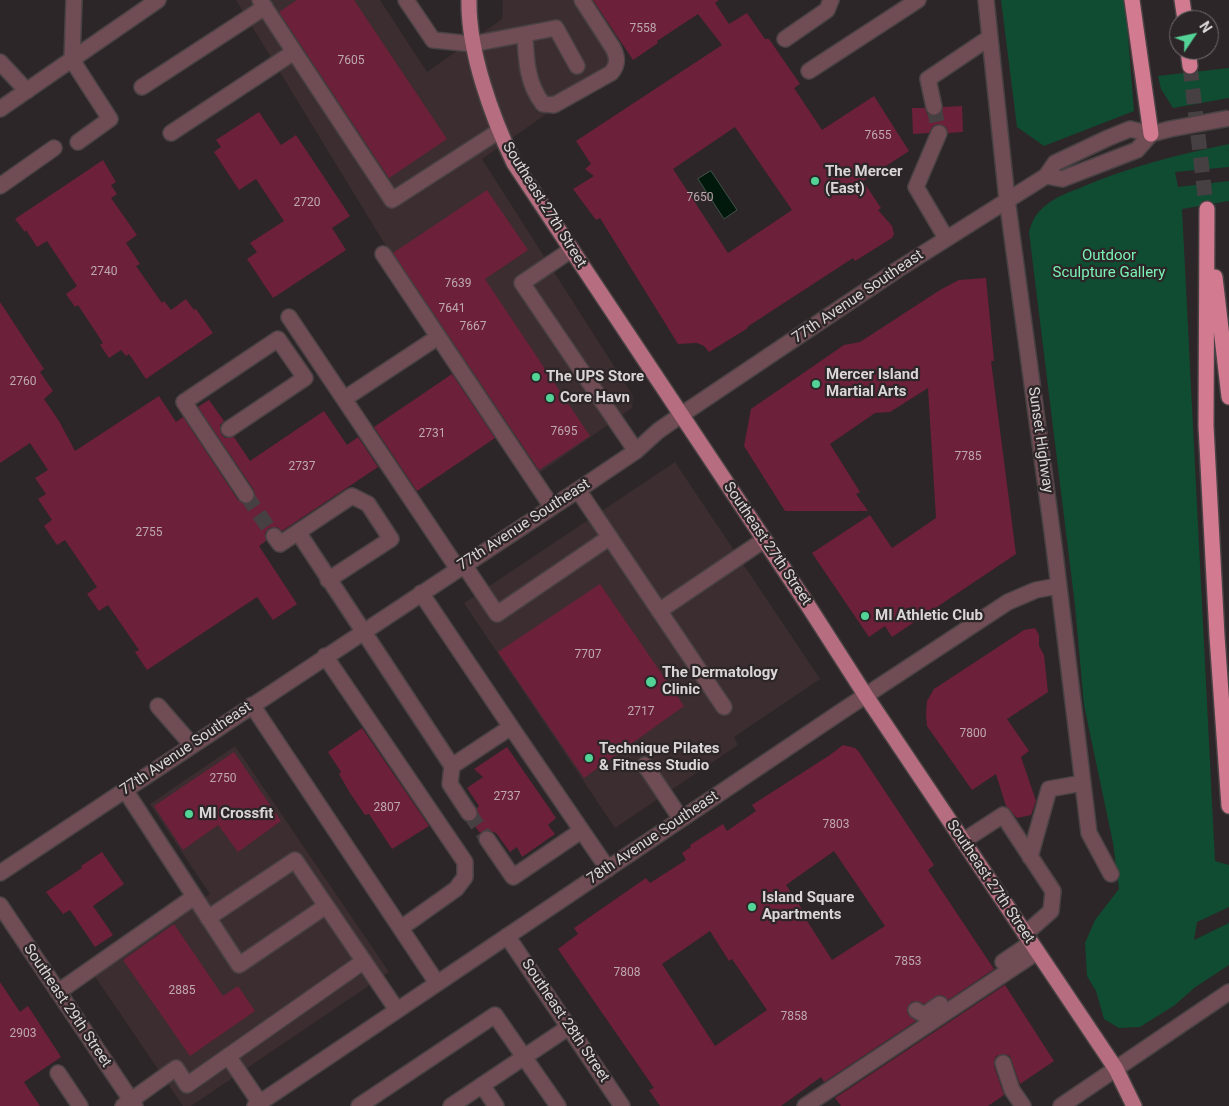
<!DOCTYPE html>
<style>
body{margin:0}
#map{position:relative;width:1229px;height:1106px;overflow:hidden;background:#2d2628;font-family:Roboto,sans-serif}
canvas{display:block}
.north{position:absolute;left:1169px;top:10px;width:50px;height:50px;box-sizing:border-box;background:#2d2628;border:1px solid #726c6e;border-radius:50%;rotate:56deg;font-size:14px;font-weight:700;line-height:20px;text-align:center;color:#dad5d6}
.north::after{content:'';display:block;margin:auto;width:18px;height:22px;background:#54d396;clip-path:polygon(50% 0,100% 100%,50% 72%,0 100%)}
</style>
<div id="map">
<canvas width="1229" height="1106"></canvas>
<div class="north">N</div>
</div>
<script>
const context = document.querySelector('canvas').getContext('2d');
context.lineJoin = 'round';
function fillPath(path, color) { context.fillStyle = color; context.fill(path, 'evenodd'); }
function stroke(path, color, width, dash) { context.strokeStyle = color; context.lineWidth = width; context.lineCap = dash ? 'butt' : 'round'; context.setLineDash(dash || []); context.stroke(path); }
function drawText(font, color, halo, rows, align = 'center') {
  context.font = font + ' Roboto,sans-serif'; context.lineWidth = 4.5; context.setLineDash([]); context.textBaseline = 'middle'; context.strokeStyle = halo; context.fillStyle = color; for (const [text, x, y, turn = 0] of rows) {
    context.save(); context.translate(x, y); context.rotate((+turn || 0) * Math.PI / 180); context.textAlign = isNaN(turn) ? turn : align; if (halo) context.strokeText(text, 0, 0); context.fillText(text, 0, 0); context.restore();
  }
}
const built = new Path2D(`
 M 236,0 L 380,0 L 427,72 L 502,19 L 503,0 L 586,0 L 625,59 L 482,159 L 633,396 L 632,408 L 538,474 L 381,238 Z
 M 675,462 L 820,679 L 734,737 L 738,745 L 615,828 L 464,603 Z
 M 235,746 L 389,972 L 191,1106 L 183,1106 L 94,975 L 210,894 L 150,804 Z`);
const green = new Path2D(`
 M 1001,0 L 1125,0 L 1134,111 L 1044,146 L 1017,127 Z
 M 1229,68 L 1229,98 L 1173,108 L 1161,89 L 1158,76 Z
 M 1229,144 L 1229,167 L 1175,172 L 1178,187 L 1229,181 L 1229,201 L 1182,209 L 1215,861 L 1229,865 L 1229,907 L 1197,922 L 1194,940 L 1229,923 L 1229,965 L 1194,988 L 1175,1005 L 1140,1027 L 1119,1028 L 1104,1019 L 1096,991 L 1087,976 L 1085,943 L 1095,920 L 1119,889 L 1113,843 L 1084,705 L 1075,606 L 1029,232 C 1032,221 1036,213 1045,206 C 1055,197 1070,192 1082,187 C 1129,167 1179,154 1229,144 Z`);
const water = new Path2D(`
 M 711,171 L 737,210 L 724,219 L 698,179 Z`);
const building = new Path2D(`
 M 297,0 L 354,0 L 447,139 L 389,178 L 279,12 Z
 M 593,0 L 719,0 L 715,3 L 729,24 L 747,13 L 765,39 L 769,39 L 800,84 L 794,88 L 822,130 L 874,96 L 909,151 L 863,181 L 881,208 L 878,210 L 892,226 L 894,234 L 892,238 L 855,261 L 853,258 L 747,327 L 748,328 L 709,352 L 704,346 L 697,343 L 678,344 L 600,218 L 596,220 L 573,189 L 594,176 L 585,169 L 591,164 L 576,141 L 722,45 L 698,14 L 657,41 L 658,43 L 633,60 ZM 735,127 L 792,210 L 728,253 L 673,169 Z
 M 962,106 L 963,132 L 948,133 L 946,127 L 938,124 L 933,126 L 929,133 L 913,134 L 912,108 L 925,108 L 927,114 L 935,116 L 941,114 L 943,107 Z
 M 259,112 L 281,145 L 296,135 L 350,216 L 332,228 L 346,250 L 273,298 L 247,259 L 257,252 L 250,243 L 284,221 L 256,179 L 239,190 L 214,152 L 221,147 L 216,140 Z
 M 103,160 L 116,182 L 111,185 L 117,194 L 111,198 L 137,235 L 126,243 L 140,264 L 136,266 L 162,303 L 164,301 L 171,310 L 186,299 L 194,310 L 196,309 L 213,333 L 146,379 L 129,354 L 126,356 L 121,350 L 109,358 L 100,345 L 103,343 L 78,305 L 75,307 L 66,294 L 77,286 L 47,241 L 37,247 L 26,230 L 25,232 L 15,219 Z
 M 487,190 L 528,250 L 485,279 L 590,436 L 539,470 L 393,253 Z
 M 986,278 L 994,361 L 991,361 L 1016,554 L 892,637 L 885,626 L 869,637 L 812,553 L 870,515 L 892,548 L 936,518 L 928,388 L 890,412 L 875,413 L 830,444 L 860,492 L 856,494 L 868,511 L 785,511 L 744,446 L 751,409 L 844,345 L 860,342 L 940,290 L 959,280 Z
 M 0,302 L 44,369 L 40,372 L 53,391 L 44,399 L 59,421 L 75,451 L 159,396 L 176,422 L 183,417 L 238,500 L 246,504 L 254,500 L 255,495 L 254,490 L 198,407 L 209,400 L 224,421 L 220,425 L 221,434 L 225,438 L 234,437 L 250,461 L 324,411 L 347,445 L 358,437 L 378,467 L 282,531 L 277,527 L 269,528 L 265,533 L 266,541 L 259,546 L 297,604 L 273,620 L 257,597 L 147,670 L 135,652 L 139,650 L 108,605 L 99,611 L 87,594 L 97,587 L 65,540 L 57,545 L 44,526 L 52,520 L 38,499 L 46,494 L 35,478 L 48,470 L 30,443 L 0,463 Z
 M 452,374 L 495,438 L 417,491 L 374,427 Z
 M 600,584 L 684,706 L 584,778 L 498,652 Z
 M 1035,628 L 1039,635 L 1039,646 L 1044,655 L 1048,692 L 1007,719 L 1029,751 L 1021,757 L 1036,801 L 1031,815 L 1017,818 L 1006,806 L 996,774 L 972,790 L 927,726 L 926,715 L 927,701 L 934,689 L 1024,630 Z
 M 362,728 L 429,826 L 392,849 L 369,814 L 365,815 L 350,793 L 339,774 L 341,772 L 328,752 Z
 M 843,745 L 855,748 L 859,752 L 934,865 L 928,870 L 994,969 L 948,1000 L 944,996 L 940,995 L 924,1004 L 917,1001 L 911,1002 L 907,1009 L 908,1014 L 916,1021 L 824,1082 L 821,1077 L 781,1106 L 660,1106 L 649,1090 L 654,1088 L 558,949 L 578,934 L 574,928 L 646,878 L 650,883 L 686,860 L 682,853 L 691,847 L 690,845 L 723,824 L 727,831 L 756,811 L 752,805 L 830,755 ZM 834,851 L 885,926 L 832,960 L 802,913 L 804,912 L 786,885 ZM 710,931 L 729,961 L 732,959 L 767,1010 L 715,1046 L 662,964 Z
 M 507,747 L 556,818 L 548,825 L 555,834 L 522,857 L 517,847 L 510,852 L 496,833 L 487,830 L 480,833 L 472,822 L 478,817 L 477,808 L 479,806 L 467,788 L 483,777 L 474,769 Z
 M 234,752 L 281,821 L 238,852 L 218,825 L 183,850 L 154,806 Z
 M 102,852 L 124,884 L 93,906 L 113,935 L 95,947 L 70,910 L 63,914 L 46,892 L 82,868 L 81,866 Z
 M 174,924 L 223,996 L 238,986 L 255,1011 L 190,1056 L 123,960 Z
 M 0,982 L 20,1012 L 28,1006 L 61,1057 L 24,1082 L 40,1106 L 0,1106 Z
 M 1005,985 L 1054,1061 L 1020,1084 L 1010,1056 L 1004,1054 L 996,1056 L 994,1061 L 994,1066 L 1004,1095 L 988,1106 L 841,1106 L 835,1098 Z`);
const minorTunnel = new Path2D(`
 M 934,107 L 939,133
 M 246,495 L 274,536
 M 469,813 L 487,839`);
const highwayTunnel = new Path2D(`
 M 1190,66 L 1205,196`);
const minor = new Path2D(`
 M 74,0 L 72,60 L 110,119 L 78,142
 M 260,0 L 392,200 L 499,131
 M 406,0 L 433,40 L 473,44 L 556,28 L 577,66
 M 986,0 L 1007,199 L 1054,546 L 1089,833 L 1111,874
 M 525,35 C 526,59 527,84 543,104 L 554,105 L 611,73 C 618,65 618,58 613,48 L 582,0
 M 785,39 L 827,10 L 831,0
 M 0,62 L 27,91
 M 809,71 L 918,0
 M 142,87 L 265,7
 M 934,107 L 928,79 L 989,38
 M 0,109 L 158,0
 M 171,133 L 294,52
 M 939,133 L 916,187 L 946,238
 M 1046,176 L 1062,179 L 1137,150 L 1151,134
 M 0,186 L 54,148
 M 571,250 L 522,283 L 636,451
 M 383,254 L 552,507
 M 289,317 L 458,569
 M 344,399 L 438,337
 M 229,429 L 305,378 L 278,339 L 184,402 L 246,495
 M 578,490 L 724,707
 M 274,536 L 280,544 L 298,532
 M 464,565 L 497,614 L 610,537
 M 328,580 L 391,539 L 368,504 L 352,496 L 298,532 L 452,766 L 511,727 L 421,593
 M 659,611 L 764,540
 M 325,656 L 465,862 L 465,877 L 456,889 L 401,928
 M 252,705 L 437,983
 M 158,706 L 192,745
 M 511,727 L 608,869
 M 645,765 L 681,819
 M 452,766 L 450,784 L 469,813
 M 125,790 L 239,965 L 326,906
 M 487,839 L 513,877 L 581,831
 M 963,841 L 1003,815 L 1053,891 L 1051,911 L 1025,934
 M 1030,857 L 1049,789 L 1083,783
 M 0,873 L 578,490 L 636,451 L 658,431 L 681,415 L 897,270 L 1046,176 L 1055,163 L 1108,138 L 1130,129 L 1151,134 L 1170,129
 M 0,905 L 135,1106
 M 208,918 L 295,860 L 397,1010
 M 507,936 L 622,1106
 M 1003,962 L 1031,943
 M 58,992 L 194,897
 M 916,1010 L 924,1015 L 940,1004
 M 228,1056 L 260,1103
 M 1003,1063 L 1012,1090 L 1023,1106
 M 58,1073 L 80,1106
 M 482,1085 L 496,1106
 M 123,1106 L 176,1068 L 187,1085 L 364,961
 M 255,1106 L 842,711 L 1008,602 L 1036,590 L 1058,586
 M 359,1106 L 495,1015 L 558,1106
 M 451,1106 L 569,1027
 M 805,1106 L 1037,952
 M 1061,1106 L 1229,992`);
const major = new Path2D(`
 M 469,0 C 468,51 492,117 514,163 L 809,607 L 866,696 L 1116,1069 L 1134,1106`);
const highway = new Path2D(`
 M 1132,0 L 1151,134
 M 1182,0 L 1185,20
 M 1188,50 L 1190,66
 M 1207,209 L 1206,426 L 1217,636 L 1229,806
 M 1215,277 L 1229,397`);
const minorBridge = new Path2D(`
 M 1170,129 L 1229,118`);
const markers = [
 [815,181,5,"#54d396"],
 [536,377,5,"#54d396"],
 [816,384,5,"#54d396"],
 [550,398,5,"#54d396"],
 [865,616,5,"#54d396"],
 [651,682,6,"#54d396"],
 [589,758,5,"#54d396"],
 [189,814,5,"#54d396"],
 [752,907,5,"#54d396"]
];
const numberNames = [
 ["7558",643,29],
 ["7605",351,61],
 ["7655",878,136],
 ["7650",700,198],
 ["2720",307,203],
 ["2740",104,272],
 ["7639",458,284],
 ["7641",452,309],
 ["7667",473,327],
 ["2760",23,382],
 ["7695",564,432],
 ["2731",432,434],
 ["7785",968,457],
 ["2737",302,467],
 ["2755",149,533],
 ["7707",588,655],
 ["2717",641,712],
 ["7800",973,734],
 ["2750",223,779],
 ["2737",507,797],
 ["2807",387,808],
 ["7803",836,825],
 ["7853",908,962],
 ["7808",627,973],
 ["2885",182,991],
 ["7858",794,1017],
 ["2903",23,1034]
];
const poiNames = [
 ["The Mercer",825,172],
 ["(East)",825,189],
 ["Mercer Island",826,375],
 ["Martial Arts",826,392],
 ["The UPS Store",546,377],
 ["Core Havn",560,398],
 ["MI Athletic Club",875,616],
 ["The Dermatology",662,673],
 ["Clinic",662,690],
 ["Technique Pilates",599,749],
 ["& Fitness Studio",599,766],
 ["MI Crossfit",199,814],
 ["Island Square",762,898],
 ["Apartments",762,915]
];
const streetNames = [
 ["Southeast 27th Street",544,205,58],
 ["77th Avenue Southeast",858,297,-34],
 ["Sunset Highway",1040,440,82],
 ["77th Avenue Southeast",524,525,-33],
 ["Southeast 27th Street",767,544,56],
 ["77th Avenue Southeast",186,749,-34],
 ["78th Avenue Southeast",653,838,-34],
 ["Southeast 27th Street",990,882,56],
 ["Southeast 29th Street",67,1006,56],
 ["Southeast 28th Street",565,1021,56]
];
const parkNames = [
 ["Outdoor",1109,256],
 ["Sculpture Gallery",1109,273]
];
fillPath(built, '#3b2d30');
fillPath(green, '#0f4c31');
fillPath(water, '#00190c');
stroke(water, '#415149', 1);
fillPath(building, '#6c2039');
stroke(minorTunnel, '#474042', 15, [15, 8]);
stroke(highwayTunnel, '#474042', 15, [15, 8]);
stroke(minor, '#494244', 18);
stroke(major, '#494244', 18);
stroke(highway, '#494244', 18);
stroke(minor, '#704c54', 15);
stroke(major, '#b56d7f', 15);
stroke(highway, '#d17a90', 15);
stroke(minorBridge, '#494244', 18, []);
stroke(minorBridge, '#704c54', 15);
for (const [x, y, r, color] of markers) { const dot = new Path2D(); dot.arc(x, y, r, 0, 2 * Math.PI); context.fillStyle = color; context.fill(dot); stroke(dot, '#2d2628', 2); }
drawText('12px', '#bea8af', null, numberNames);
drawText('bold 15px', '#dad5d6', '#2d2628', poiNames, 'left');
drawText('15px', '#dad5d6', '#2d2628', streetNames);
drawText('15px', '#7af3b5', '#2d2628', parkNames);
</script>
